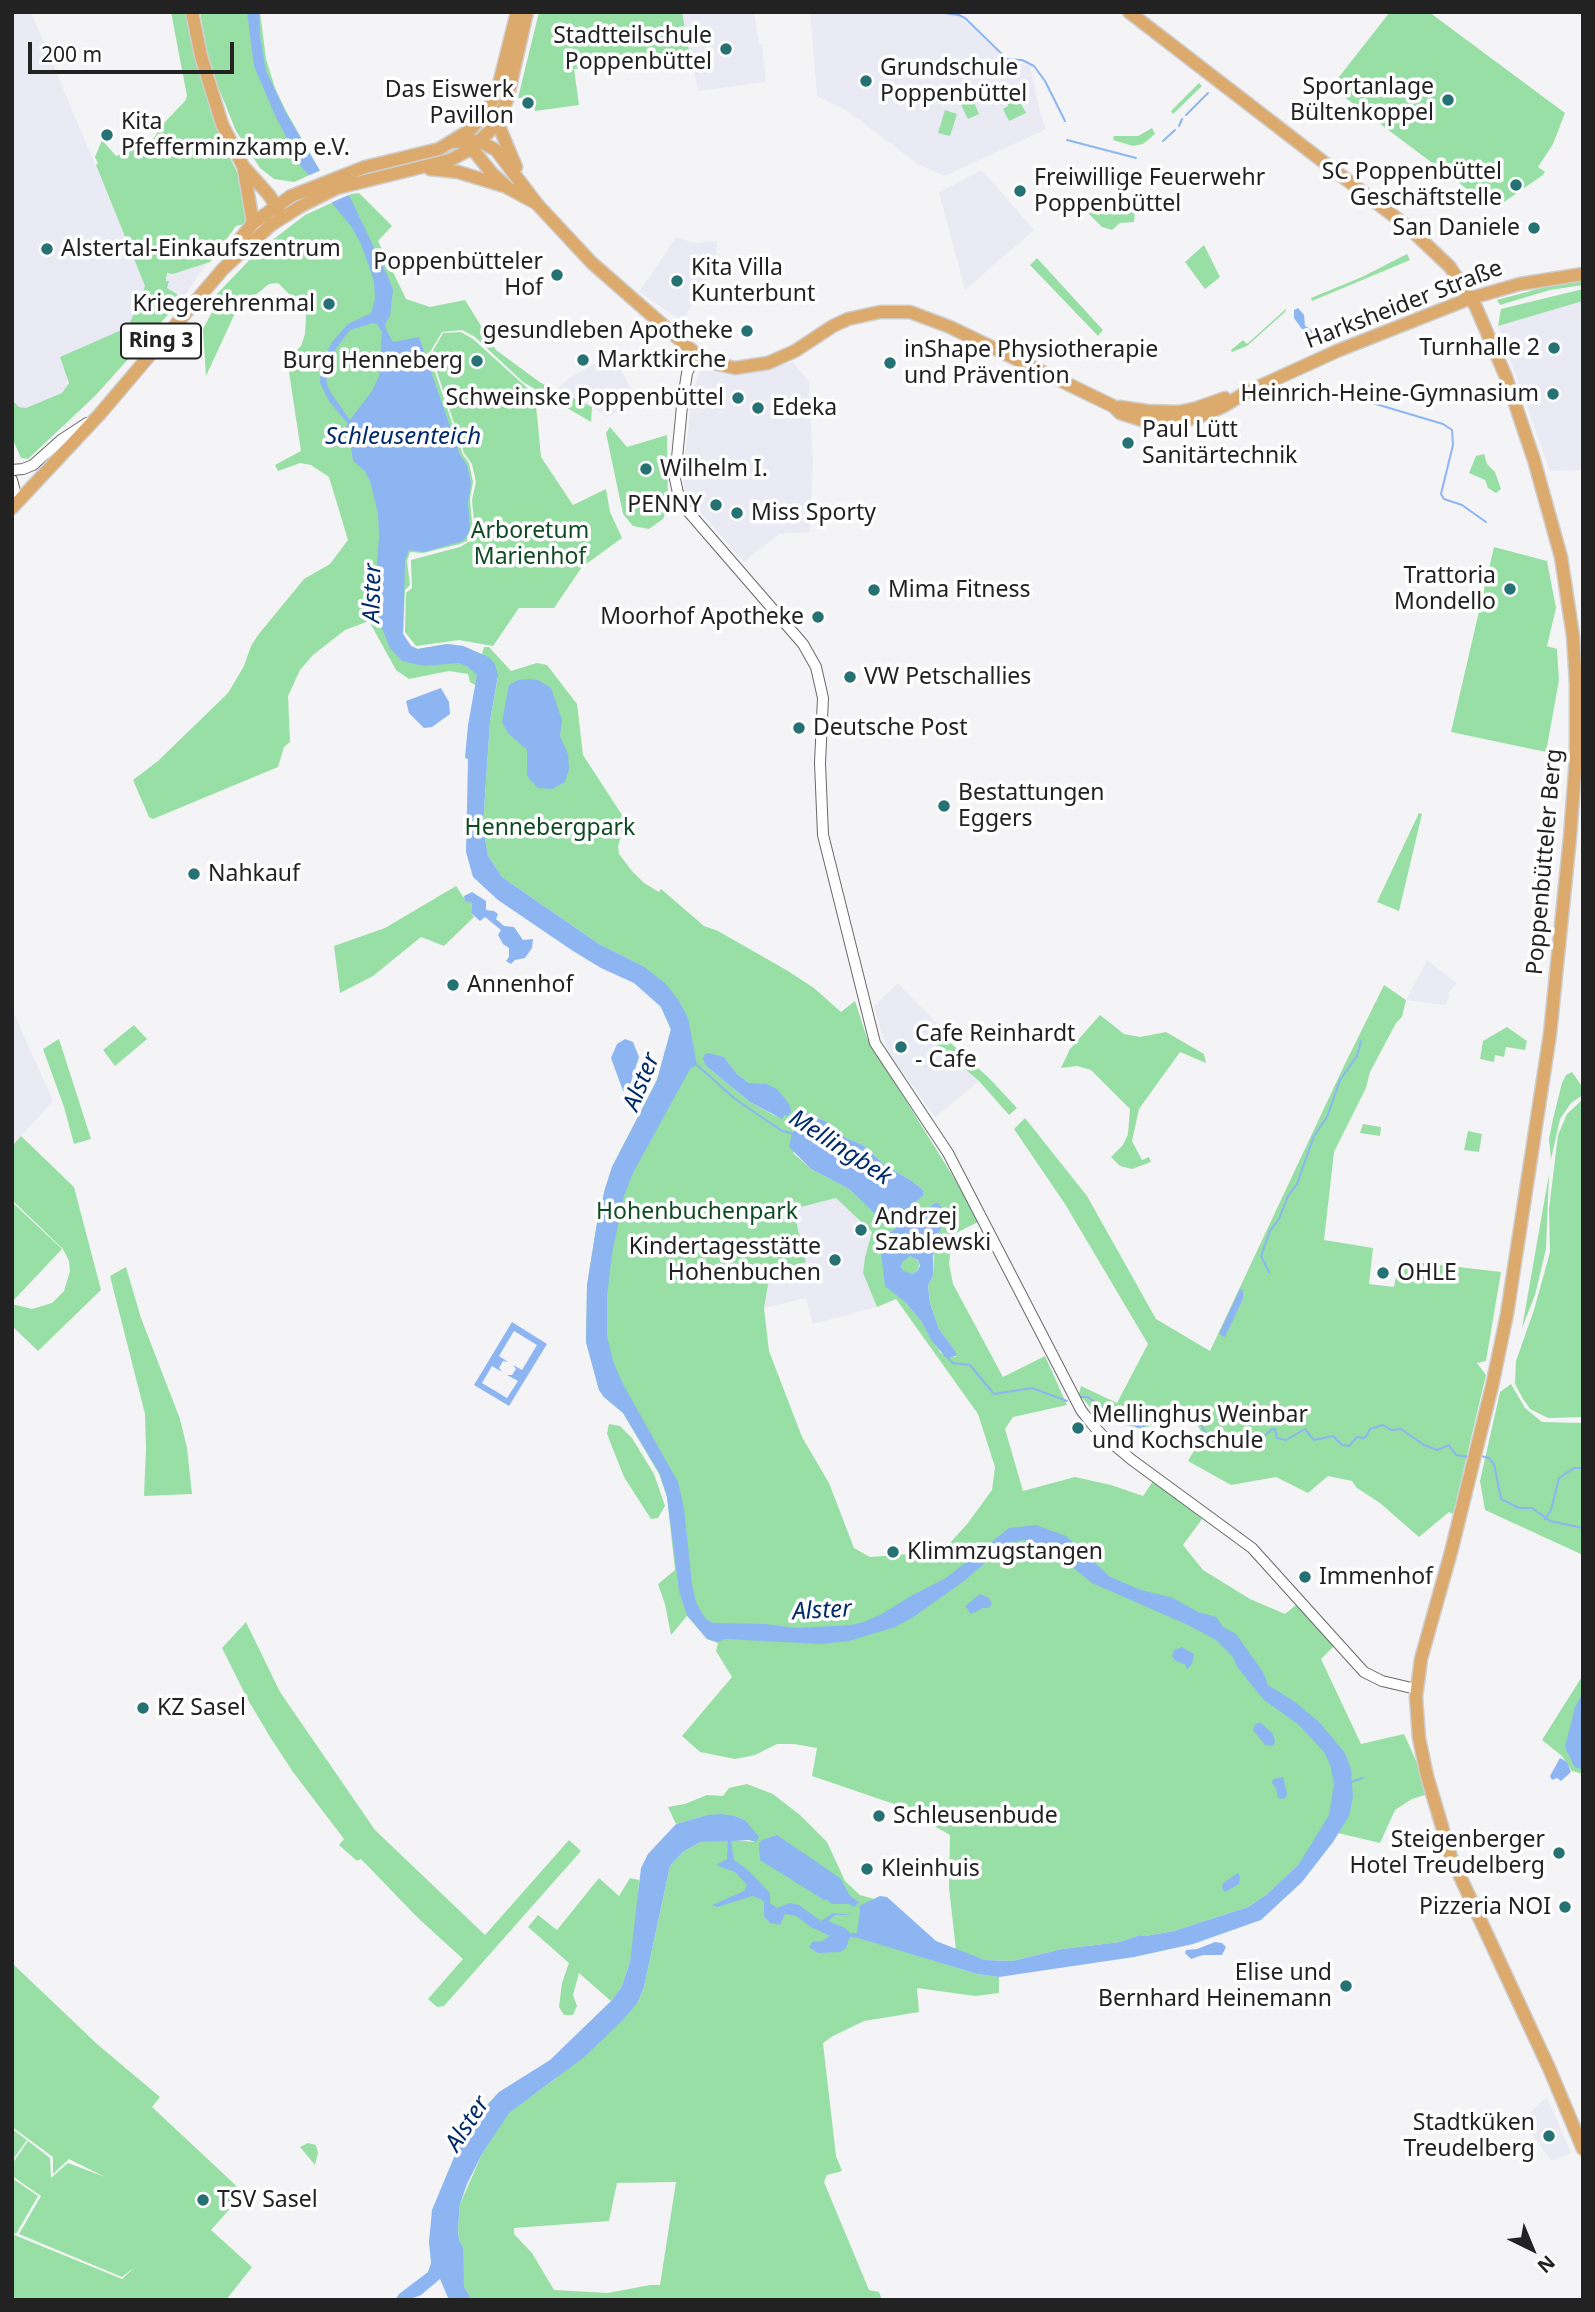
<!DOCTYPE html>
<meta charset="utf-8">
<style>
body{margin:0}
#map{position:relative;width:1595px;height:2312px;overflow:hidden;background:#f4f4f6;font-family:"Noto Sans",sans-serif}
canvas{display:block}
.frame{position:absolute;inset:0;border:14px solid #222223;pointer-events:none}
.north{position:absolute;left:1497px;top:2214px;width:70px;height:70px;-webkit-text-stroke:5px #fff;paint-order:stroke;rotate:137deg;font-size:19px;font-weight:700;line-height:28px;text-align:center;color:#222223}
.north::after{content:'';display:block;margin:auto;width:24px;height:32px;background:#222223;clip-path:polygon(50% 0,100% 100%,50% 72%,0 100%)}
.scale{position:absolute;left:28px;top:42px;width:206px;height:32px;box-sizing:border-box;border:4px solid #222223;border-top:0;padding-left:9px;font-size:21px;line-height:24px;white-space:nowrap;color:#222223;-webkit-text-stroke:5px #fff;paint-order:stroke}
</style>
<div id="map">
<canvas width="1595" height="2312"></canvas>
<div class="frame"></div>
<div class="north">N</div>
<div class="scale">200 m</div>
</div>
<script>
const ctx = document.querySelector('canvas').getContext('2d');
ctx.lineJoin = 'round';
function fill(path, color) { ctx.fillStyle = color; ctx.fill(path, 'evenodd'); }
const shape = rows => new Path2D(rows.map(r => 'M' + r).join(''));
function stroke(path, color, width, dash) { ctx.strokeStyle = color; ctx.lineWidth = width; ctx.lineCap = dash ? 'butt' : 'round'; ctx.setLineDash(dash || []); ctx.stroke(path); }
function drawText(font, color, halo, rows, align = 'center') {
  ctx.font = font + ' "Noto Sans",sans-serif'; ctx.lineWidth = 7; ctx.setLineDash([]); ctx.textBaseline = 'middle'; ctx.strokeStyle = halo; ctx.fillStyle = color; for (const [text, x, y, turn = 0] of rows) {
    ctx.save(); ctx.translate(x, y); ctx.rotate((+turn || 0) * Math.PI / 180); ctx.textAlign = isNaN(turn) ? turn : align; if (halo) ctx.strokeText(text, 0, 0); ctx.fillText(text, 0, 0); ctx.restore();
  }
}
fill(shape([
 [12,12,31,12,146,286,129,325,121,331,60,357,68,377,66,389,62,393,26,408,19,407,12,400],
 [682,12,754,12,759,44,762,44,766,82,698,91],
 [810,12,925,12,959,16,1008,61,1030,66,1041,116,1046,129,945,176,918,164,846,110,817,96],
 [982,170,1034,230,965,290,939,192],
 [676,237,694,243,717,241,715,269,682,321,639,292],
 [207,263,183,298,166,288,167,273],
 [1583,301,1583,470,1550,471,1498,326],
 [604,359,607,364,616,359,638,404,607,417,592,407,555,390,571,377],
 [793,362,809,382,813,463,810,532,779,534,744,562,685,495,683,472,693,388,701,370,748,374],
 [1427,960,1457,983,1448,993,1449,997,1445,1005,1406,1000],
 [898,983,945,1032,935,1044,979,1081,935,1117,889,1054,881,1031,874,1006],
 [12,1009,53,1101,12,1146],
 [836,1198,872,1232,865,1257,863,1273,877,1307,813,1324,806,1298,764,1308,770,1273,792,1209],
 [1547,2097,1571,2153,1552,2161,1521,2120]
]), '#eaeaf4');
fill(shape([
 [171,12,187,12,221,140,242,182,249,219,245,224,236,226,210,262,173,274,167,273,166,281,169,281,167,288,183,298,95,396,28,459,21,458,12,438,12,400,19,407,26,408,62,393,69,383,60,357,126,328,129,325,145,286,96,165,98,163,95,157,102,140,116,156,152,141,162,125,185,101,187,96],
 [200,12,260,12,266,59,275,88,286,111,320,171,294,182,274,179,260,168,236,131,219,89,209,60],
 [539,12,682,12,690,55,650,63,574,69,579,105,535,111,534,97,518,98],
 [1390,12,1429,12,1565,113,1553,144,1538,167,1545,172,1543,175,1504,202,1498,198,1491,207,1331,87],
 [1199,83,1202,86,1173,114,1171,111],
 [1014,91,1026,113,1009,121,1003,109,1008,106,1006,96],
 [973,100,979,114,968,119,961,105],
 [945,110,957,114,950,136,938,133],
 [1152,128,1155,134,1143,144,1133,146,1113,140,1114,136,1138,136],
 [359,193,392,226,378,241,406,299,430,307,465,300,496,350,541,383,592,407,591,422,523,382,475,337,462,330,442,332,429,354,463,455,469,463,473,482,470,499,473,532,469,540,460,544,423,553,410,552,407,561,410,585,405,590,403,634,411,646,418,649,447,644,463,646,482,654,484,647,489,647,511,671,537,663,547,665,577,704,583,755,626,821,618,846,619,854,632,871,644,883,659,892,661,889,704,926,718,931,788,971,814,988,841,1012,855,1001,867,1038,954,1178,978,1222,952,1235,949,1264,953,1284,1003,1377,1045,1356,1067,1405,1013,1417,1005,1429,1023,1491,1075,1477,1111,1485,1143,1496,1153,1481,1202,1519,1183,1545,1203,1570,1250,1599,1285,1614,1297,1604,1334,1646,1321,1659,1361,1744,1404,1734,1418,1765,1425,1795,1412,1799,1395,1810,1380,1843,1338,1833,1299,1864,1266,1895,1248,1907,1174,1931,1145,1936,1140,1935,1120,1942,1062,1949,1012,1961,985,1960,956,1950,949,1888,950,1835,897,1805,812,1776,817,1748,794,1744,777,1744,755,1755,735,1759,700,1752,682,1736,732,1677,716,1651,718,1643,707,1639,687,1616,671,1635,665,1604,658,1584,675,1570,667,1497,659,1474,623,1413,604,1397,599,1390,586,1342,587,1285,597,1223,605,1189,612,1167,657,1080,671,1030,643,966,599,944,502,877,488,856,483,826,490,721,498,677,475,685,470,682,468,674,449,671,409,679,396,670,369,621,345,630,313,655,300,670,288,696,290,742,284,747,278,767,153,819,149,817,133,780,158,761,228,693,244,666,251,646,258,635,304,579,330,564,348,540,329,477,311,465,300,463,278,471,275,465,301,451,287,359,301,346,305,334,306,316,303,308,278,283,269,284,236,311,206,376,203,329,218,301,214,297,257,252,305,215,351,194],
 [724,1057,737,1074,749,1083,777,1117,750,1102,706,1066],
 [816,1116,846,1138,863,1145,886,1166,912,1181,923,1190,923,1196,909,1206,908,1212,886,1221,870,1209,849,1189,811,1169,793,1153],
 [836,1198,872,1232,865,1257,863,1273,877,1307,896,1299,978,1414,995,1467,992,1490,968,1523,950,1543,922,1553,870,1557,854,1548,829,1483,802,1437,769,1351,764,1308,770,1273,806,1262,793,1209],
 [937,1202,933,1276,928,1285,930,1303,939,1329,956,1352,956,1357,946,1357,940,1352,921,1321,905,1302,884,1236],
 [1102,205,1135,212,1134,222,1120,223,1112,230,1102,227,1089,214,1095,207],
 [1204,245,1220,277,1205,289,1185,262],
 [1407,254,1410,260,1312,301,1311,298,1362,277],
 [1037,258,1103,330,1098,336,1030,265],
 [1583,280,1583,285,1550,290,1500,305,1497,300,1556,284],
 [1583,289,1583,301,1498,326,1501,309],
 [1287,308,1285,312,1247,346,1232,352,1231,350,1243,340,1247,344],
 [461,332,473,339,535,395,541,457,573,505,606,489,610,512,622,538,582,567,554,608,519,608,493,646,459,640,416,646,405,632,406,593,412,588,411,560,460,547,470,541,475,533,472,500,476,482,472,464,464,453,431,354,443,333],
 [610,427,627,447,667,435,668,507,663,519,649,529,633,526,623,514,606,433],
 [1484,454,1487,464,1495,472,1501,489,1496,493,1488,488,1485,480,1469,473,1476,456],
 [1494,547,1547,561,1556,608,1547,646,1557,649,1559,680,1546,752,1451,732],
 [1419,813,1422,814,1399,911,1377,902],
 [456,886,466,901,472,903,471,913,474,917,444,946,421,937,373,976,340,993,334,946,385,928],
 [1384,985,1406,1000,1402,1017,1396,1023,1370,1072,1366,1088,1334,1152,1324,1240,1373,1248,1369,1284,1394,1287,1399,1260,1501,1272,1486,1361,1477,1363,1486,1375,1453,1514,1449,1512,1419,1537,1380,1503,1357,1488,1352,1481,1328,1476,1308,1493,1276,1477,1231,1485,1188,1461,1203,1435,1198,1426,1189,1418,1181,1421,1164,1420,1142,1429,1128,1426,1112,1419,1106,1426,1079,1394,1081,1386,1117,1403,1148,1344,1065,1204,1014,1129,1025,1118,1087,1196,1156,1319,1210,1351,1342,1070],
 [1100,1015,1124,1034,1140,1037,1166,1032,1204,1054,1206,1063,1180,1052,1139,1109,1132,1141,1142,1160,1149,1157,1151,1162,1132,1169,1120,1166,1111,1157,1123,1145,1128,1134,1130,1109,1091,1070,1077,1066,1061,1068,1070,1049],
 [134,1025,147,1039,115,1066,103,1050],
 [1507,1027,1527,1041,1525,1050,1506,1047,1504,1057,1495,1055,1494,1062,1480,1059,1483,1041],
 [942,1035,990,1079,1017,1108,1009,1115,979,1081,935,1043],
 [59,1039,91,1139,74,1144,64,1107,43,1049],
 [1572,1072,1583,1088,1583,1095,1571,1103,1560,1119,1551,1159,1549,1139,1553,1119,1562,1083,1566,1075],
 [1583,1099,1583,1417,1548,1418,1530,1409,1523,1399,1515,1384,1516,1361,1534,1310,1550,1252,1549,1209,1558,1135,1567,1114],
 [1363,1124,1381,1127,1380,1136,1360,1133],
 [1468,1131,1482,1134,1479,1152,1464,1150],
 [21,1136,74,1187,101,1290,38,1351,12,1326,12,1304,32,1309,52,1303,64,1291,70,1271,69,1261,63,1249,12,1200,12,1146],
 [1549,1174,1546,1249,1535,1295,1522,1328],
 [12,1202,62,1249,12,1302],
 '901 1265a9 9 0 1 1 18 0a9 9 0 1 1-18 0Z',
 [126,1267,141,1318,180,1419,187,1448,192,1494,144,1496,146,1448,145,1414,110,1276],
 [1511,1384,1525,1408,1542,1422,1583,1423,1583,1555,1485,1510,1480,1481,1500,1392],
 [609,1424,620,1426,632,1438,654,1474,665,1506,658,1518,651,1519,624,1477,607,1434],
 [246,1622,280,1692,375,1830,485,1935,569,1840,581,1851,444,2006,437,2007,428,1999,463,1959,418,1918,361,1859,357,1861,339,1845,344,1839,293,1772,270,1737,247,1698,222,1648],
 [1583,1675,1583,1774,1572,1771,1562,1756,1542,1740],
 [747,1784,773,1794,800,1815,827,1842,845,1881,860,1895,874,1899,864,1905,896,1949,977,1974,999,1977,999,1993,975,1996,917,1988,919,2012,864,2021,833,2036,823,2043,836,2156,842,2171,827,2175,824,2182,869,2290,879,2292,882,2300,472,2300,464,2287,458,2228,460,2204,482,2154,508,2113,555,2079,638,2002,644,1987,670,1866,684,1851,701,1842,724,1839,755,1842,745,1820,735,1816,707,1815,676,1824,668,1807,685,1804,707,1795,723,1796,729,1788],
 [676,2182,660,2285,650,2285,608,2293,554,2290,532,2253,514,2234,514,2228,609,2221,617,2183],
 [599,1878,619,1896,630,1878,639,1880,638,1909,630,1962,621,1988,611,2001,579,1973,573,1995,577,2006,573,2015,564,2015,559,2007,562,1983,569,1963,528,1927,538,1915,557,1930],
 [12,1963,97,2044,160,2097,152,2107,244,2193,211,2230,252,2267,226,2300,12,2300,12,2234,122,2279,135,2267,122,2277,19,2234,41,2196,12,2176,12,2164,28,2141,50,2158,51,2178,68,2163,105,2177,69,2159,53,2174,53,2157,12,2127],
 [12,2129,27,2140,12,2161],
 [308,2143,316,2145,318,2153,315,2165,300,2147],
 [12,2178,38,2196,16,2234,12,2232]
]), '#98dfa5');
fill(shape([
 [247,12,259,12,260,36,266,71,285,111,320,171,350,197,389,279,393,290,390,316,385,324,387,331,393,342,419,337,460,455,467,465,471,483,468,503,470,531,463,541,424,552,409,550,405,560,403,634,411,646,417,649,447,644,463,646,490,658,495,664,498,676,490,721,483,826,488,856,502,877,599,944,643,966,666,984,679,1001,688,1018,697,1065,690,1069,673,1100,633,1173,624,1196,612,1254,607,1296,607,1337,614,1364,624,1386,678,1482,684,1508,692,1584,696,1602,702,1613,706,1619,713,1623,765,1624,797,1628,851,1625,864,1622,880,1615,911,1596,946,1578,1009,1528,1036,1525,1066,1536,1110,1577,1141,1590,1173,1598,1198,1612,1216,1617,1223,1627,1236,1634,1263,1672,1268,1685,1295,1702,1319,1722,1345,1753,1351,1769,1353,1797,1349,1816,1333,1842,1302,1882,1261,1920,1193,1944,1134,1957,999,1977,977,1974,858,1938,850,1937,846,1948,840,1952,818,1953,809,1947,812,1942,822,1941,830,1936,811,1927,796,1916,785,1914,780,1925,770,1923,764,1916,764,1901,753,1896,717,1907,712,1905,744,1891,747,1885,735,1872,716,1865,727,1859,728,1841,701,1842,684,1851,670,1866,644,1987,638,2002,622,2021,583,2058,509,2113,482,2154,467,2184,460,2204,458,2228,459,2240,463,2248,464,2287,472,2300,449,2300,440,2279,421,2295,408,2300,395,2300,399,2294,428,2272,431,2263,429,2242,432,2210,462,2138,474,2119,499,2092,550,2060,611,2001,621,1988,630,1962,641,1868,648,1854,676,1824,707,1815,721,1814,735,1816,745,1820,759,1837,756,1842,749,1840,731,1841,734,1860,748,1870,770,1893,770,1903,777,1908,790,1903,799,1905,821,1921,833,1913,853,1915,835,1915,828,1921,845,1928,850,1933,857,1933,860,1911,859,1906,880,1896,887,1897,936,1941,985,1960,1012,1961,1062,1949,1120,1942,1140,1935,1145,1936,1174,1931,1248,1907,1266,1895,1299,1864,1329,1815,1334,1784,1330,1764,1324,1752,1299,1725,1264,1700,1238,1668,1232,1656,1216,1640,1188,1625,1092,1583,1050,1549,1034,1542,1023,1540,1012,1543,1000,1550,964,1581,912,1618,895,1627,849,1641,821,1644,725,1639,718,1642,707,1639,687,1615,679,1591,667,1497,660,1474,623,1413,604,1397,599,1390,586,1342,587,1285,597,1223,605,1189,612,1167,657,1080,671,1029,661,1007,634,983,601,968,573,951,498,900,473,877,466,852,468,759,465,758,468,725,477,675,468,667,459,663,424,666,402,661,390,648,381,626,377,599,371,600,370,595,375,591,379,537,378,513,370,481,365,471,353,461,349,433,345,429,348,424,329,401,320,383,321,364,332,342,348,324,371,313,375,299,374,281,361,244,351,226,301,166,274,113,254,66],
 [373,323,377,324,382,332,379,376,372,391,350,420,331,393,327,384,326,372,335,350,350,330],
 [1298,308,1304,315,1305,326,1314,331,1315,340,1312,343,1294,318,1294,310],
 [529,679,538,680,551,688,562,720,560,736,568,754,569,769,565,782,552,789,538,788,530,780,527,775,527,750,508,733,502,722,509,685,518,680],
 [441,688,449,702,450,714,432,727,424,728,409,713,406,701],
 [472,892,486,901,486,910,494,911,498,914,496,919,504,926,514,927,523,940,533,939,532,948,525,958,515,960,511,964,506,961,509,957,509,948,503,944,498,935,501,930,485,917,480,921,471,913,472,903,465,901,464,896],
 [625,1039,633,1042,639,1057,628,1091,623,1091,611,1058,617,1044],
 [708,1053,724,1057,737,1074,749,1083,766,1084,777,1089,790,1105,791,1112,788,1116,785,1115,782,1119,750,1102,706,1066,703,1059,704,1055],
 [806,1113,827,1122,846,1138,863,1145,886,1166,912,1181,923,1190,923,1196,910,1206,908,1212,889,1221,874,1213,849,1189,811,1169,789,1147,792,1134],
 [937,1202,941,1207,941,1226,933,1256,933,1276,928,1285,930,1303,939,1329,956,1352,956,1356,946,1358,932,1341,921,1321,905,1302,885,1286,881,1253,884,1236],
 [910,1256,918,1260,920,1266,917,1271,912,1274,904,1271,901,1267,902,1262],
 [1240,1289,1243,1290,1243,1299,1225,1337,1219,1334],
 [512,1322,547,1344,509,1406,474,1385],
 [514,1331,537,1345,522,1370,513,1365,516,1369,512,1375,507,1375,518,1381,507,1398,482,1383,492,1366,502,1372,499,1368,503,1361,508,1362,499,1356],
 [980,1594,989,1598,992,1604,989,1608,983,1608,971,1614,965,1606],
 [1182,1647,1194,1654,1192,1664,1187,1669,1185,1664,1176,1661,1172,1656,1174,1650],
 [1583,1692,1583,1769,1576,1768,1573,1764,1565,1747,1575,1707],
 [1260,1722,1273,1734,1275,1741,1273,1746,1265,1745,1253,1730,1255,1725],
 [1560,1758,1567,1762,1571,1772,1561,1781,1557,1778,1552,1780,1550,1776],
 [1283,1777,1287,1793,1286,1797,1282,1799,1278,1798,1276,1788,1272,1783,1273,1779],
 [777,1835,840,1878,850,1896,859,1902,855,1907,849,1904,832,1904,826,1899,824,1900,760,1860,759,1844,762,1840],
 [1238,1873,1240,1876,1239,1884,1225,1892,1222,1888,1223,1883],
 [1215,1942,1222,1943,1226,1947,1222,1955,1203,1955,1191,1959,1185,1953,1186,1950,1197,1949]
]), '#8db5f1');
fill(shape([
 [324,169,344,187,351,194,328,204,305,177]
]), '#f4f4f6');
stroke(shape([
 [937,12,959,15,965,18,1007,59,1022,60,1034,66,1045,81,1065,121],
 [1186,115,1208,93],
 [1179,126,1182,119],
 [1067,140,1136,158],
 [1163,141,1175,130],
 [1353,382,1357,390],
 [1359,399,1443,424,1452,430,1453,445,1441,494,1444,499,1462,505,1486,522],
 [697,1065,735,1099,782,1131,794,1134],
 [1269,1272,1261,1256,1270,1231,1279,1219,1288,1196,1297,1184,1314,1136,1327,1117,1340,1080,1357,1056,1361,1041],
 [945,1355,953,1363,970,1365,994,1394,1032,1388,1067,1401],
 [1080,1397,1088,1397,1125,1424,1141,1427,1161,1418,1178,1420,1189,1415,1202,1426,1209,1440,1220,1438,1241,1442,1248,1446,1256,1444,1272,1429,1275,1429,1277,1438,1286,1440,1305,1429,1314,1440,1333,1436,1342,1445,1349,1446,1357,1437,1364,1438,1367,1435,1370,1429,1383,1425,1391,1430,1401,1429,1424,1445,1437,1450,1449,1445,1456,1455,1468,1457],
 [1481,1456,1489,1458,1494,1464,1501,1499,1519,1508,1532,1508,1550,1521,1583,1528],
 [1545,1519,1551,1510,1559,1478,1574,1468,1583,1468],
 [1350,1782,1363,1778]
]), '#8db5f1', 2);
const minor = shape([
 [696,354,687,373,682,406,675,479,678,493,686,509,803,644,816,667,823,698,820,763,823,835,875,1043,948,1153,1081,1410,1091,1423,1102,1435,1132,1460,1252,1548,1364,1672,1382,1681,1416,1689],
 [12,470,23,469,33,465,61,440,87,423],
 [12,480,15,492,12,504]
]);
const major = shape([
 [192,12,201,56,222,124,243,166,269,195,279,211],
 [1129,12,1408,227,1450,267,1476,307,1506,377,1534,460,1561,557,1573,636,1576,683,1576,758,1570,837,1550,1034,1507,1314,1492,1386,1451,1552,1421,1659,1416,1697,1419,1738,1427,1776,1451,1857,1549,2068,1583,2149],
 [498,120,501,131,516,167],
 [473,141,474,151,491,172,508,188,534,202],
 [452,142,479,141,496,150,537,204,592,263,696,354,717,364,735,368,768,363,795,351,833,326,848,319,880,312,910,312,950,327,1113,406,1120,413,1151,423,1175,423,1201,416,1224,406,1245,393,1337,351,1471,298,1520,284,1583,274],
 [430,169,458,172,504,186],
 [244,170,253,223],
 [229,258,236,244,253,223,291,196,365,167,439,149,470,130,487,111,497,92,517,12],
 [1120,407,1147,411,1178,412,1197,408,1225,398],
 [12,508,99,415,223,269,271,225,301,206,337,188,450,160,467,151,489,132,498,120,507,100,527,12]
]);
stroke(minor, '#69696a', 12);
stroke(major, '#cececf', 15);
stroke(minor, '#fff', 10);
stroke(major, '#ddaa6d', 12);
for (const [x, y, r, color] of [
 [726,49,7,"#267174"],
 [866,81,7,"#267174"],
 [1448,100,7,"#267174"],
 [528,103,7,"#267174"],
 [107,135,7,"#267174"],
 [1516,185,7,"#267174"],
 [1020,191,7,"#267174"],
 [1534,228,7,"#267174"],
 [47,249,7,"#267174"],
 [557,275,7,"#267174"],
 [677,281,7,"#267174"],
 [329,304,7,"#267174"],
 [747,331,7,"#267174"],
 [1554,348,7,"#267174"],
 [583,360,7,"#267174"],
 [477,361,7,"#267174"],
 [890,363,7,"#267174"],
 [1553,394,7,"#267174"],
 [738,398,7,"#267174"],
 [758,408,7,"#267174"],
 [1128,443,7,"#267174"],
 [646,469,7,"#267174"],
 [716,505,7,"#267174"],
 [737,513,7,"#267174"],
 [1510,589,7,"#267174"],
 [874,590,7,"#267174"],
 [818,617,7,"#267174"],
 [850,677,7,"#267174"],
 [799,728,7,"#267174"],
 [944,806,7,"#267174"],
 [194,874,7,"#267174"],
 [453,985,7,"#267174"],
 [901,1047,7,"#267174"],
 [861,1230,7,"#267174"],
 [835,1260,7,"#267174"],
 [1383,1273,7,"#267174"],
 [1078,1428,7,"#267174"],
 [893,1552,7,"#267174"],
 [1305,1577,7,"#267174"],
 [143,1708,7,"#267174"],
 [879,1816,7,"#267174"],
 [1559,1853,7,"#267174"],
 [867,1869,7,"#267174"],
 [1565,1907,7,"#267174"],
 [1346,1986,7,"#267174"],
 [1549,2136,7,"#267174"],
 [203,2200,7,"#267174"]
]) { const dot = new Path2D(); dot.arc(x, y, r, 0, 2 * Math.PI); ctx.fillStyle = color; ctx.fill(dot); stroke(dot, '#fff', 2.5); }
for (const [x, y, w] of [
 [161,341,80]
]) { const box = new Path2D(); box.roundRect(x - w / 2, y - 17.5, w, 35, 5); ctx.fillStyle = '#fff'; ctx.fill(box); stroke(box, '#222223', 2); }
drawText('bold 21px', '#222223', null, [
 ["Ring 3",161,341]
]);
drawText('23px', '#222223', '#fff', [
 ["Stadtteilschule",712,36,"right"],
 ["Poppenbüttel",712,62,"right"],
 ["Grundschule",880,68],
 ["Poppenbüttel",880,94],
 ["Sportanlage",1434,87,"right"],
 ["Bültenkoppel",1434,113,"right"],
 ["Das Eiswerk",514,90,"right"],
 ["Pavillon",514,116,"right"],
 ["Kita",121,122],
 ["Pfefferminzkamp e.V.",121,148],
 ["SC Poppenbüttel",1502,172,"right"],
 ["Geschäftstelle",1502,198,"right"],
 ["Freiwillige Feuerwehr",1034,178],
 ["Poppenbüttel",1034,204],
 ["San Daniele",1520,228,"right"],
 ["Alstertal-Einkaufszentrum",61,249],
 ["Poppenbütteler",543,262,"right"],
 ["Hof",543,288,"right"],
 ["Kita Villa",691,268],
 ["Kunterbunt",691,294],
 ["Kriegerehrenmal",315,304,"right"],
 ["gesundleben Apotheke",733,331,"right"],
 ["Turnhalle 2",1540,348,"right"],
 ["inShape Physiotherapie",904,350],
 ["und Prävention",904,376],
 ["Marktkirche",597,360],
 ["Burg Henneberg",463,361,"right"],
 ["Heinrich-Heine-Gymnasium",1539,394,"right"],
 ["Schweinske Poppenbüttel",724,398,"right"],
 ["Edeka",772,408],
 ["Paul Lütt",1142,430],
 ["Sanitärtechnik",1142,456],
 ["Wilhelm I.",660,469],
 ["PENNY",702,505,"right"],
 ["Miss Sporty",751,513],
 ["Trattoria",1496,576,"right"],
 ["Mondello",1496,602,"right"],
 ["Mima Fitness",888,590],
 ["Moorhof Apotheke",804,617,"right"],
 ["VW Petschallies",864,677],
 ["Deutsche Post",813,728],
 ["Bestattungen",958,793],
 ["Eggers",958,819],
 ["Nahkauf",208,874],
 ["Annenhof",467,985],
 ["Cafe Reinhardt",915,1034],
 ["- Cafe",915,1060],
 ["Andrzej",875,1217],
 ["Szablewski",875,1243],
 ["Kindertagesstätte",821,1247,"right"],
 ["Hohenbuchen",821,1273,"right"],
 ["OHLE",1397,1273],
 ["Mellinghus Weinbar",1092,1415],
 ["und Kochschule",1092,1441],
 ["Klimmzugstangen",907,1552],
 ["Immenhof",1319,1577],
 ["KZ Sasel",157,1708],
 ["Schleusenbude",893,1816],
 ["Steigenberger",1545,1840,"right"],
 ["Hotel Treudelberg",1545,1866,"right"],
 ["Kleinhuis",881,1869],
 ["Pizzeria NOI",1551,1907,"right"],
 ["Elise und",1332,1973,"right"],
 ["Bernhard Heinemann",1332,1999,"right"],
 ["Stadtküken",1535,2123,"right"],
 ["Treudelberg",1535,2149,"right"],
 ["TSV Sasel",217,2200]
], 'left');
drawText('23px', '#222223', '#fff', [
 ["Harksheider Straße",1404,305,-21],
 ["Poppenbütteler Berg",1545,862,-85]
]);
drawText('23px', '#0f4b22', '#fff', [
 ["Arboretum",530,531],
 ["Marienhof",530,557],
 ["Hennebergpark",550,828],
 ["Hohenbuchenpark",697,1212]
]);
drawText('italic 24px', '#002a6a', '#fff', [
 ["Schleusenteich",403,437],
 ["Alster",373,593,-89],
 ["Alster",642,1082,-68],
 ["Mellingbek",840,1148,33],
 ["Alster",822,1611,-3],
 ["Alster",468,2124,-57]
]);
</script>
